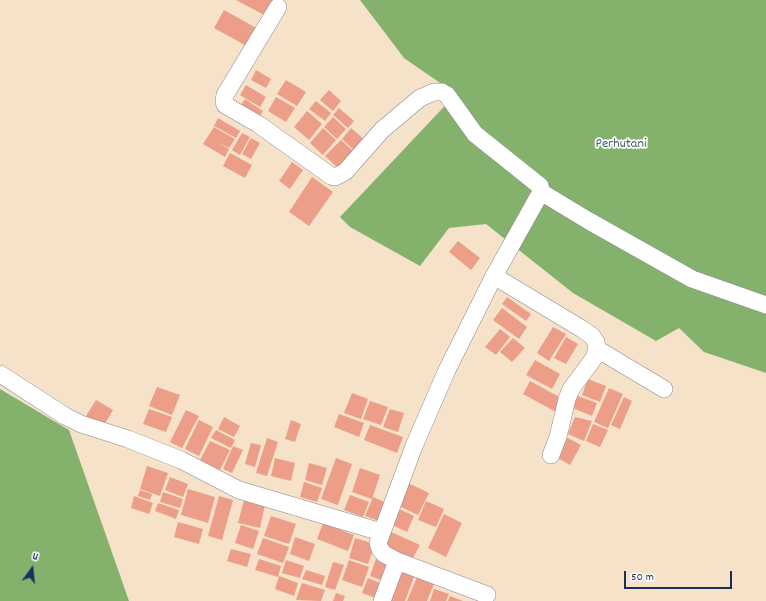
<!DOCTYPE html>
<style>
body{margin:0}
#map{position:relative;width:766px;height:601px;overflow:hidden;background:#f6e2c9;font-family:Dekko,sans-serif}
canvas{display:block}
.north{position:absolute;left:12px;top:549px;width:40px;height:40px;-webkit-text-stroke:3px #fff;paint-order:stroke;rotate:15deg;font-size:11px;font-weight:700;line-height:16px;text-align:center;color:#1b2f5e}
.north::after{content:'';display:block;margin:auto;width:14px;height:18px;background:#1b2f5e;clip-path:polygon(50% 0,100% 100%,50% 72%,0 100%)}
.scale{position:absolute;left:624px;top:571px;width:108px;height:18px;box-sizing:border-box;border:2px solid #1b2f5e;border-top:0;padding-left:5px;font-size:12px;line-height:14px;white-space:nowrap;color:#1b2f5e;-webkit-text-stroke:3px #fff;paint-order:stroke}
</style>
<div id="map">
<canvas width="766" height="601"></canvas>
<div class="north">U</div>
<div class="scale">50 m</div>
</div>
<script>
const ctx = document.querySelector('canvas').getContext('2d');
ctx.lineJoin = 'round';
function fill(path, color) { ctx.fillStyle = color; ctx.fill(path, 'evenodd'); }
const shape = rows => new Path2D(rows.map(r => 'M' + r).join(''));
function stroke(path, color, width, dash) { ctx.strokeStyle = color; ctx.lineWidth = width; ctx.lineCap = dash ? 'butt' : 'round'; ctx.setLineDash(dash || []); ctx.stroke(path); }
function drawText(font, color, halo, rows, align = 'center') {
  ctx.font = font + ' Dekko,sans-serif'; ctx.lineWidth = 3.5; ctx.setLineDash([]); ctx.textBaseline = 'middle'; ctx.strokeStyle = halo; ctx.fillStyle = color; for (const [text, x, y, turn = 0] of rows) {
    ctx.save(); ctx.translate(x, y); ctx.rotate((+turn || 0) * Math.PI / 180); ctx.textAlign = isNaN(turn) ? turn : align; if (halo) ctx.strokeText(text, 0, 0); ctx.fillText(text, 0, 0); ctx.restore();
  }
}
fill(shape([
 [360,0,766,0,766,373,704,352,679,328,656,341,573,293,486,224,449,228,420,266,350,227,340,217,456,94,404,58],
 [0,389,69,430,129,601,0,601]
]), '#84b26c');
fill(shape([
 [236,0,274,0,266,16],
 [224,10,262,31,252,49,214,28],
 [256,70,271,79,266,88,251,80],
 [286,80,306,92,297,106,277,94],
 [246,85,266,97,260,107,240,95],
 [329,90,341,101,333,111,320,100],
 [276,97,295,108,286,122,268,111],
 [245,99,263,111,257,120,239,108],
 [316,101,331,113,325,121,309,109],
 [339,108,354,121,348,128,333,115],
 [307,111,322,124,309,140,294,127],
 [333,117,346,129,337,139,324,127],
 [218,118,240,131,236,138,214,126],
 [214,127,235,139,229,148,217,142,229,149,225,157,203,144],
 [323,128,336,140,323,155,310,143],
 [351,128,366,141,356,152,342,139],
 [242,133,250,137,240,155,232,150],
 [251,138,260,143,251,159,242,154],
 [341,140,354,152,339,169,325,156],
 [230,153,252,165,245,178,223,166],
 [292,162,303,170,290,189,279,181],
 [312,177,333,192,309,226,289,212],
 [458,241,480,258,471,270,449,252],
 [507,297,531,314,526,321,502,304],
 [502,308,527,327,519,339,493,320],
 [553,327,566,334,549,361,537,353],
 [500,329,510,337,496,355,485,347],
 [566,337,578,344,566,364,554,358],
 [513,338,525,348,512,362,500,352],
 [535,360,560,374,552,389,526,375],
 [588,379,606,386,600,402,582,395],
 [530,381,563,399,556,412,523,394],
 [157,387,180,395,172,415,149,406],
 [609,388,623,394,608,428,594,422],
 [352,393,368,399,361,419,344,413],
 [575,395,597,403,592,416,570,407],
 [624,397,632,401,620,429,611,425],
 [96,400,113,410,103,427,86,416],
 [370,401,388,407,381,425,363,419],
 [149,409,172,417,166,432,143,424],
 [390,409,404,413,398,432,383,427],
 [186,410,199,416,182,448,170,442],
 [339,414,364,423,359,437,334,427],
 [224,417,240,426,234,437,218,429],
 [575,417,592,421,584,441,568,434],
 [199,420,213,427,199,456,185,449],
 [291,420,301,424,295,442,285,439],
 [593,424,608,430,600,447,586,441],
 [370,425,403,437,397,453,364,440],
 [216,430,235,440,231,448,211,438],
 [566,437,581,445,570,465,554,456],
 [267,438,278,442,267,476,256,473],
 [210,441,230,450,220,470,200,460],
 [251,443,261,445,255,467,245,464],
 [233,446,243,450,232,473,223,469],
 [275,458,295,463,291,481,271,476],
 [336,458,352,464,338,505,321,499],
 [309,463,327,468,322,485,305,480],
 [147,466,168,473,160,496,140,489],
 [360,468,380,475,372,499,352,492],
 [170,477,188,484,183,497,165,490],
 [304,482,322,488,317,502,300,497],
 [406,482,429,493,418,515,395,504],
 [188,489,215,497,208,523,181,515],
 [140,490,152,494,150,500,138,496],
 [163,492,183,499,180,508,160,502],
 [350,495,369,502,363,517,344,510],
 [134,496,153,503,149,514,131,508],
 [219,496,233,500,222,540,208,536],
 [373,497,387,503,379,521,365,516],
 [244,500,265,505,260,528,238,523],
 [426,501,444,509,436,527,418,520],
 [158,503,179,510,176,519,155,511],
 [395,507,414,516,407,532,388,523],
 [444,514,462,523,446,557,428,548],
 [271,516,296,524,289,544,264,536],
 [178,522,203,529,199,544,174,537],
 [323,523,354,535,348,551,317,539],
 [241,525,259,531,253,549,235,543],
 [389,531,420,545,412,560,382,546],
 [295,537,315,544,309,561,290,554],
 [263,538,289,547,283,563,257,554],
 [355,538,375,544,368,564,349,558],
 [231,549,251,554,247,567,227,561],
 [259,559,281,566,278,577,255,570],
 [376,559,393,566,387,582,370,576],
 [286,560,304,566,300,578,282,573],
 [349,560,369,567,362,587,342,580],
 [333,562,344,565,335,590,325,587],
 [397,567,415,574,405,601,384,601],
 [306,570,325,576,322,585,302,579],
 [279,576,298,583,294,596,275,589],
 [417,577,434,584,427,601,407,601],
 [368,578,387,586,381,600,362,593],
 [302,583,325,590,321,601,296,600],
 [434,589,449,594,446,601,430,601],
 [336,593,345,596,343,601,333,601],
 [450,596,463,601,448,601]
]), '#ec9e89');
const street = shape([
 [278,7,225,95,224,101,225,105,258,124,331,176,335,177,345,172,382,130,420,98,434,92,442,92,447,95,475,134,540,186,541,192,494,276,447,370,414,446,378,543,380,549,384,554,397,561,487,595],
 [541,192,589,221,692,279,766,305],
 [494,276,582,329,592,336,596,342,597,349,594,358,571,389,567,399,558,437,551,455],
 [597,349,664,389],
 [0,374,65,416,81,424,128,439,181,460,239,490,381,532],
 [382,601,397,561]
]);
stroke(street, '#888894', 18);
stroke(street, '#fff', 17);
drawText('14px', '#455f67', '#fff', [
 ["Perhutani",621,145]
]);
</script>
